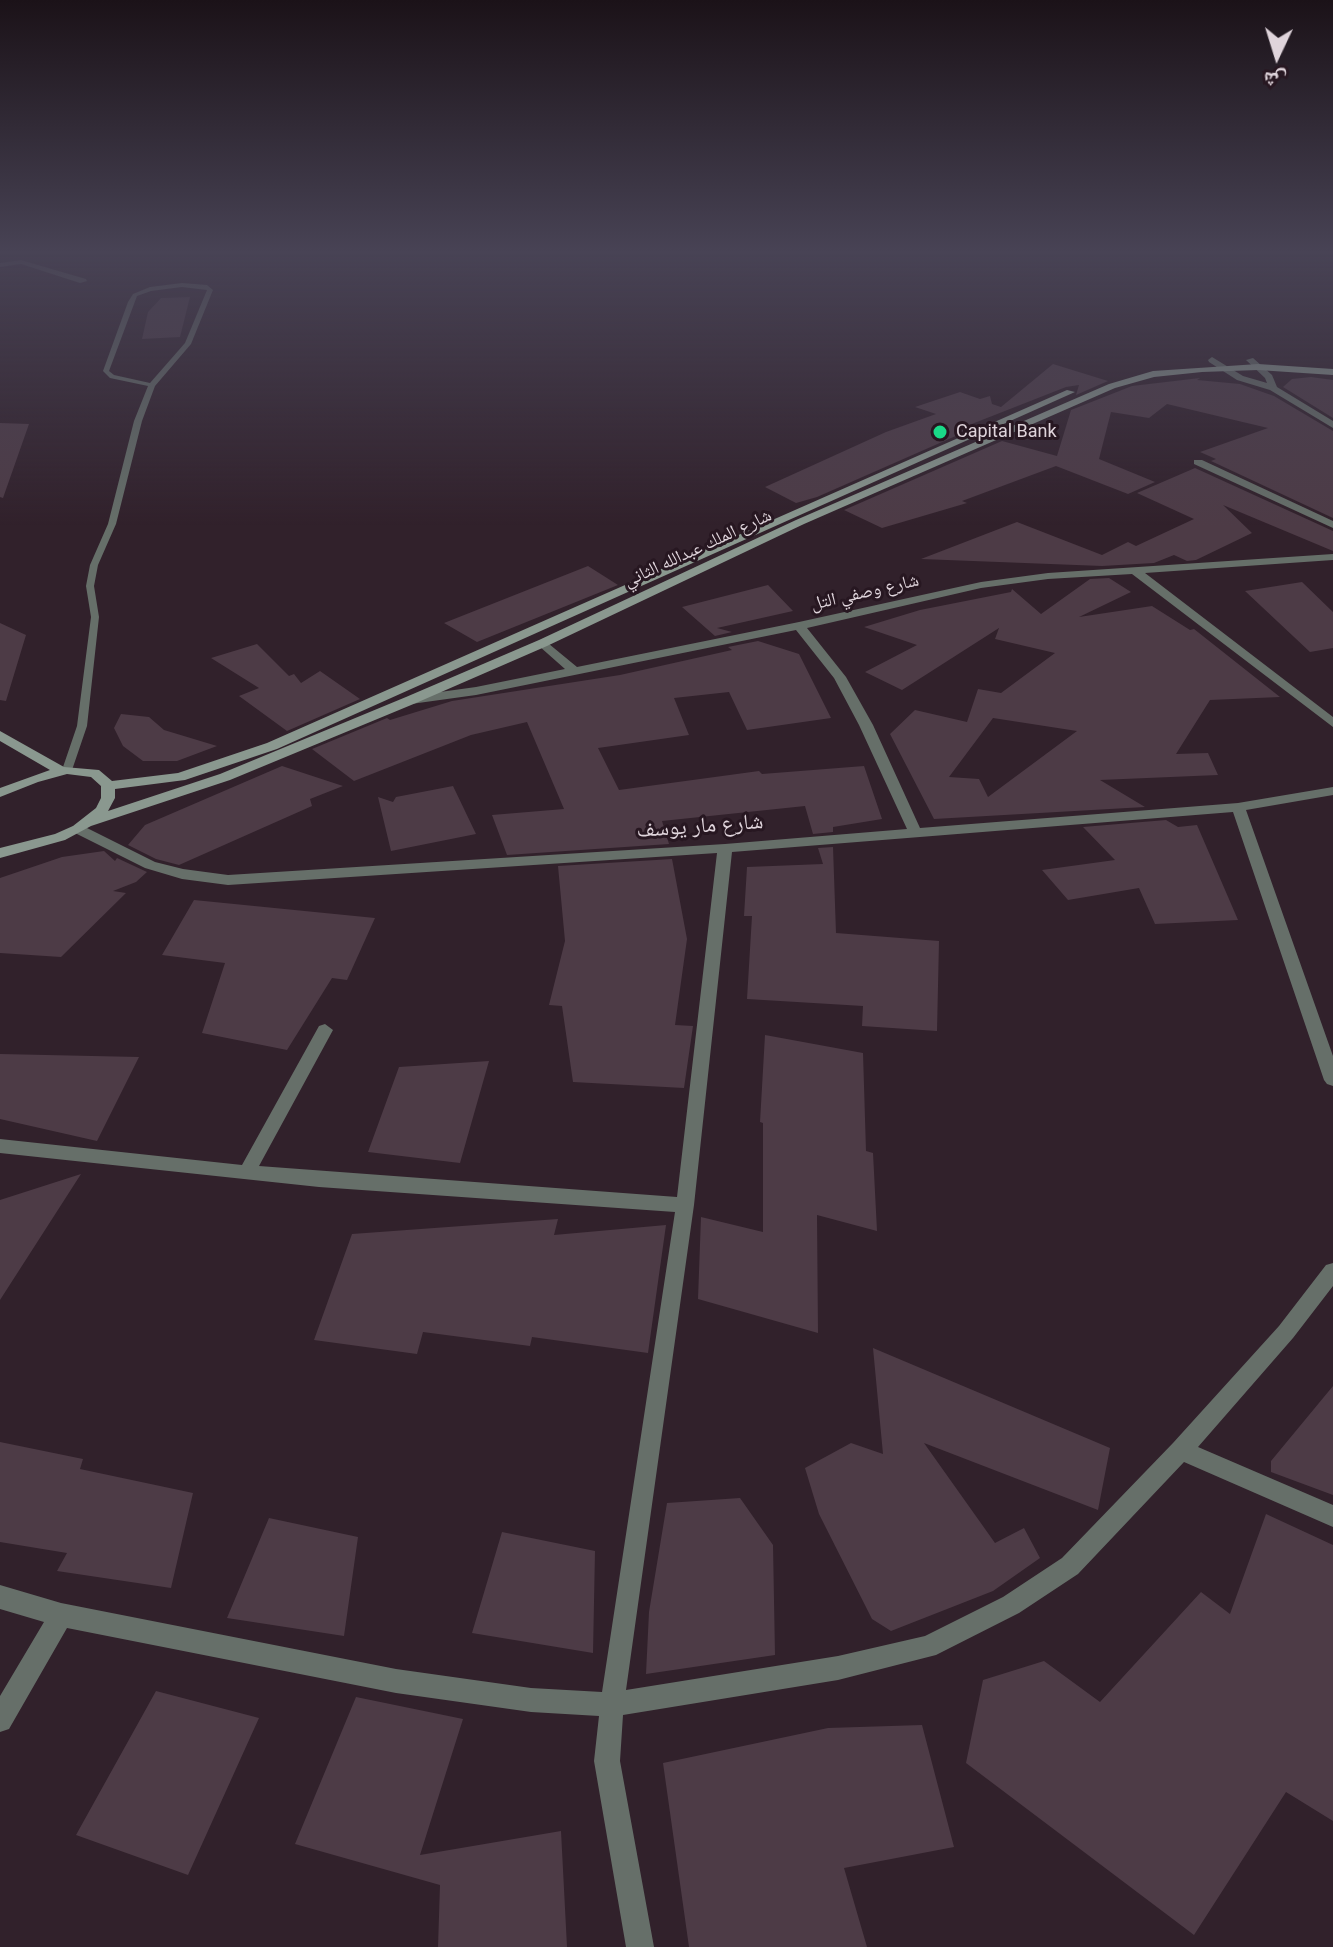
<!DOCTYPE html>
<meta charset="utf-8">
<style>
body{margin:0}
#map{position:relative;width:1333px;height:1947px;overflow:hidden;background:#31212b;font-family:Roboto,"Noto Naskh Arabic",sans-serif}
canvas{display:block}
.north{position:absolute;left:1237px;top:16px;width:80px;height:80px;-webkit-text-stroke:6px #271721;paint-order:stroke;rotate:184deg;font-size:22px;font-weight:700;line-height:32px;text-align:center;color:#dfd4db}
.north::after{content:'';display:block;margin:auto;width:28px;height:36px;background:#dfd4db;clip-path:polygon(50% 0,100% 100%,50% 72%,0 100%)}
</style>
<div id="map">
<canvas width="1333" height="1947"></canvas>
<div class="north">ش</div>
</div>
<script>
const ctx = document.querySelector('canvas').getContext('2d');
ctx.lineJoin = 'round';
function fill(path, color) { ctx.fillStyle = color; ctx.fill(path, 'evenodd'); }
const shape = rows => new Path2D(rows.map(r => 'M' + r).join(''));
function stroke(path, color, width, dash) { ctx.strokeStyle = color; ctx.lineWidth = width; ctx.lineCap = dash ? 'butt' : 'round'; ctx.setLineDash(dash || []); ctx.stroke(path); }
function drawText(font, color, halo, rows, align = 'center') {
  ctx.font = font + ' Roboto,"Noto Naskh Arabic",sans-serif'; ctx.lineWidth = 6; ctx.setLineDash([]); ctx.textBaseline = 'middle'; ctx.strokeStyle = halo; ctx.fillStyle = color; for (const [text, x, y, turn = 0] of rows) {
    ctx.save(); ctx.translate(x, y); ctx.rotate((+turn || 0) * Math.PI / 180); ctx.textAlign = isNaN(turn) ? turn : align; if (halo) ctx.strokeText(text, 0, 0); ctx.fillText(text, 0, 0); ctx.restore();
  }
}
fill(shape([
 [190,297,180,337,142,339,148,312,161,298],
 [1053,364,1108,381,1076,395,1079,385,1066,387,959,429,967,431,817,497,796,503,765,487,886,432,936,414,915,407,960,392,980,399,990,396,992,404,1001,407],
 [1311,377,1333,380,1333,418,1283,387,1292,379],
 [1200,378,1197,380,1240,384,1274,396,1333,431,1333,518,1211,461,1216,459,1200,452,1268,428,1167,404,1149,418,1111,412,1099,459,1155,482,1128,494,1056,466,962,501,967,503,882,528,844,510,1002,441,1057,456,1071,410,1132,386],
 [0,423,29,424,3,498,0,497],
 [1195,468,1333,531,1333,551,1223,505,1252,533,1196,560,1187,561,1174,555,1154,563,1102,566,921,559,1017,522,1102,555,1128,542,1136,546,1194,519,1137,493],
 [588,566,618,585,477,642,444,623],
 [1109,578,1131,592,1079,617,1152,606,1190,630,1194,629,1280,697,1210,700,1176,754,1208,753,1218,775,1100,780,1145,807,934,819,890,734,915,710,967,722,978,689,1001,693,1055,653,995,639,999,628,902,690,865,672,917,645,864,627,920,610,1011,592,1012,589,1041,614,1090,579],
 [993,718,1077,731,988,797,979,779,949,777],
 [1302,582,1333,612,1333,648,1310,652,1245,591],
 [768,585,793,611,717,628,732,632,715,636,682,607],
 [0,623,26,635,6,701,0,700],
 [758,641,799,654,831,718,747,730,729,692,674,698,689,735,598,748,619,790,759,771,762,774,864,766,882,819,833,827,833,832,813,834,805,806,662,821,669,844,507,855,492,815,564,809,527,722,471,735,354,781,312,749,387,718,390,720,452,701,620,675,732,650,728,647],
 [257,644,289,676,294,674,301,683,320,671,360,699,287,731,239,696,259,688,211,658],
 [121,714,149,717,164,730,217,746,177,761,143,761,123,746,114,728],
 [282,766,343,786,310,799,312,806,179,865,156,859,128,845,145,825],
 [453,786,476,834,391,851,378,797,393,802,396,797],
 [1166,820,1178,827,1197,825,1238,920,1155,924,1139,888,1068,900,1042,870,1115,860,1083,827],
 [833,847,836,933,939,941,937,1031,862,1026,863,1006,747,999,752,916,744,916,747,867,823,864,818,848],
 [104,851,115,861,117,858,147,872,136,882,113,891,126,893,61,957,0,953,0,878,62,857],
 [672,859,687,939,675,1025,693,1026,684,1088,573,1082,562,1006,549,1005,565,941,558,866],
 [194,900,375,918,347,980,332,978,287,1050,202,1033,225,963,162,955],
 [765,1035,863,1053,866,1151,873,1153,877,1231,817,1215,818,1333,698,1299,701,1217,763,1232,763,1123,760,1122],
 [0,1054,139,1057,97,1141,0,1119],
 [489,1061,460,1163,368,1152,399,1067],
 [81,1174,0,1300,0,1200],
 [558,1219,554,1235,666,1225,648,1353,532,1337,530,1346,423,1332,417,1354,314,1340,352,1234],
 [873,1348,1110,1448,1098,1510,924,1443,995,1543,1024,1528,1040,1558,993,1591,891,1631,872,1619,819,1514,805,1468,851,1443,883,1454],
 [1333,1386,1333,1495,1271,1472,1271,1461],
 [0,1442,83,1459,80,1469,193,1493,171,1588,57,1571,67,1553,0,1542],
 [740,1498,773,1545,775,1655,646,1674,649,1612,667,1503],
 [1266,1514,1333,1545,1333,1821,1286,1792,1194,1935,966,1763,983,1680,1044,1661,1100,1702,1201,1592,1230,1614],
 [269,1518,358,1537,344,1636,227,1618],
 [502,1532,595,1551,593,1653,472,1633],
 [156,1691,259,1718,188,1875,76,1835],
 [356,1697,463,1719,420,1855,561,1831,567,1947,438,1947,440,1885,295,1844],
 [922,1725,954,1847,844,1868,867,1947,689,1947,663,1763,828,1728]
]), '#4d3b46');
fill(shape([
 [182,283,207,285,213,290,191,344,155,386,142,421,116,524,98,565,94,586,99,617,87,726,72,770,67,773,62,770,77,726,91,617,86,586,90,565,108,524,134,421,148,386,110,378,103,371,128,302,133,294,150,287,182,283],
 [182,287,207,290,185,343,150,383,114,375,109,371,137,296,151,291,182,287]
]), '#666f69');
fill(shape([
 [21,260,86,279,87,281,80,283,21,264,0,267,0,263,21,260],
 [1212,357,1243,376,1267,383,1265,378,1246,360,1253,358,1272,375,1277,387,1333,421,1333,428,1270,390,1237,380,1209,362,1208,360,1212,357],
 [1194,460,1202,460,1333,521,1333,528,1194,464,1194,460],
 [1333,554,1333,560,1145,573,1333,717,1333,727,1132,574,1048,579,981,588,807,628,846,677,873,725,920,828,1238,803,1333,787,1333,795,1246,810,1333,1056,1333,1086,1327,1084,1324,1080,1233,812,732,852,694,1205,626,1690,838,1656,925,1636,1003,1597,1062,1558,1173,1443,1279,1326,1326,1265,1333,1263,1333,1286,1293,1338,1198,1447,1333,1505,1333,1527,1184,1462,1078,1574,1019,1613,936,1655,838,1680,623,1715,620,1761,654,1947,626,1947,594,1761,599,1716,531,1712,396,1693,67,1628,9,1729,0,1732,0,1696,44,1622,0,1609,0,1585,61,1603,396,1669,531,1688,602,1692,675,1212,319,1187,0,1153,0,1139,242,1165,319,1026,325,1024,333,1030,259,1166,677,1197,717,853,228,885,182,879,145,868,73,832,71,829,73,826,83,826,155,862,183,869,228,875,725,844,907,829,859,725,834,678,796,630,476,695,411,704,405,700,411,696,476,687,565,669,539,646,537,643,543,639,577,667,799,622,981,582,1048,573,1333,554]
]), '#666f69');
fill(shape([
 [1258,364,1333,369,1333,375,1258,370,1202,372,1154,377,1115,388,804,524,547,646,416,703,230,780,91,826,65,840,0,858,0,848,55,834,73,826,96,808,101,798,101,786,91,777,67,774,38,782,0,797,0,788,50,770,0,741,0,731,64,767,99,770,112,781,178,773,267,743,1067,390,1075,392,277,749,185,780,115,789,115,798,108,811,220,774,406,697,539,640,796,520,1109,384,1153,371,1258,364]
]), '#8a988f');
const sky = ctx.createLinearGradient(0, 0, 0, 526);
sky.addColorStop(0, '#1b1218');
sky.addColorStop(0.48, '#484355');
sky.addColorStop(1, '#48435500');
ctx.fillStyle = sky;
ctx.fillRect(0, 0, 1333, 526);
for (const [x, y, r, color] of [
 [940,432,8,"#1ad988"]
]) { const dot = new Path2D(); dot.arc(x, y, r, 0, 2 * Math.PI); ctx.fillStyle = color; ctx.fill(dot); stroke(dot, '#271721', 3); }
drawText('18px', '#dfd4db', '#271721', [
 ["Capital Bank",956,432]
], 'left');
drawText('18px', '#dfd4db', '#271721', [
 ["شارع الملك عبدالله الثاني",698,549,-25],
 ["شارع وصفي التل",865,593,-13]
]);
drawText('22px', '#dfd4db', '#271721', [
 ["شارع مار يوسف",700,827,-4]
]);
</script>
